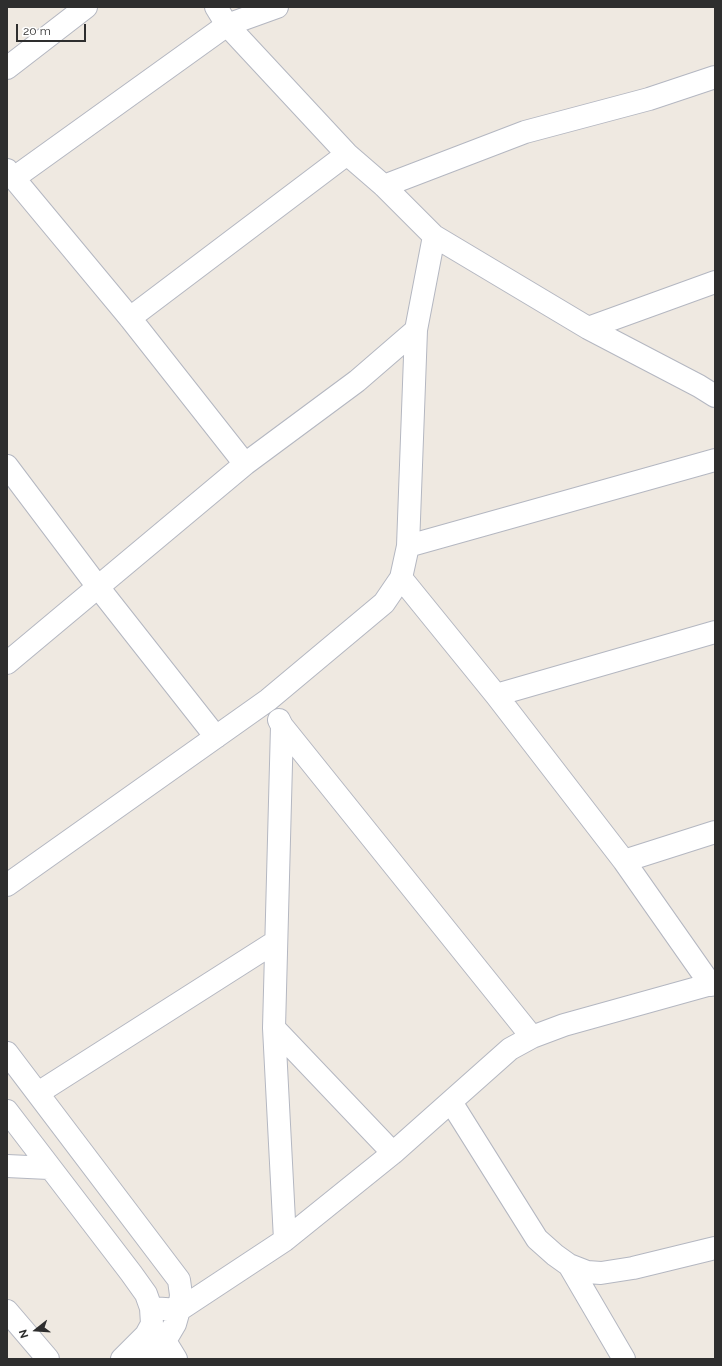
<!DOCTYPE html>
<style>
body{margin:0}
#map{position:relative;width:722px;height:1366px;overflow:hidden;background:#efe9e1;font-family:Raleway,sans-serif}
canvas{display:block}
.frame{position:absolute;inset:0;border:8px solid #2e2e2e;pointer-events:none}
.north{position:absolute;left:16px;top:1310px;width:40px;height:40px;-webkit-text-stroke:3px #fff;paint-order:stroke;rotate:253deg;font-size:11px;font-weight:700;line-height:16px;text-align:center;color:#2e2e2e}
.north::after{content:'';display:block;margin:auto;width:14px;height:18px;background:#2e2e2e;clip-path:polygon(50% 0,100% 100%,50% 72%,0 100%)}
.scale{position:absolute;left:16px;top:24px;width:70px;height:18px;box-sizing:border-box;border:2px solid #2e2e2e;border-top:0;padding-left:5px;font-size:12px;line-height:14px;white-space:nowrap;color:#2e2e2e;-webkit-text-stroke:3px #fff;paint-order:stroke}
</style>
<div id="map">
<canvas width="722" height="1366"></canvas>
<div class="frame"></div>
<div class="north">N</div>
<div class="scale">20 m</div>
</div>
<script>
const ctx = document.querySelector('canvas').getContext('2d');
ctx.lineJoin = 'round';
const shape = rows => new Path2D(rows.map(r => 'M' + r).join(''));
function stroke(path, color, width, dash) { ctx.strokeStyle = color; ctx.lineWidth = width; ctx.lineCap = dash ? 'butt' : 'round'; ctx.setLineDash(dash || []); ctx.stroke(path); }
const minor = shape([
 [216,7,227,25,347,154,384,186,434,236,588,328,699,386,715,396],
 [7,68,86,7],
 [7,170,130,318,245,464],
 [14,178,227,25,277,7],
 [384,186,525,132,649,99,715,77],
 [130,318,347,154],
 [588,328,715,282],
 [7,466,98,587,216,737],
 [408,546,715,460],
 [401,578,496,695,624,861,711,985],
 [7,663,245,464,357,381,416,330],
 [496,695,715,632],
 [279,720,282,726,532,1037],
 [282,726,274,1028,285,1240],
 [624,861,715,832],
 [7,885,268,700,384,603,401,578,408,546,416,330,434,236],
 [274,1028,393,1153],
 [7,1053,179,1280,181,1295,179,1310,175,1324,165,1341,146,1359],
 [38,1093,275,942],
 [451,1102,537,1239,555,1255,569,1265,587,1272,601,1273,633,1268,715,1248],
 [7,1111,131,1273,146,1294,151,1308,152,1324,146,1335,122,1359],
 [7,1166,49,1168],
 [569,1265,624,1359],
 [151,1308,179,1310,285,1240,393,1153,510,1049,532,1037,564,1025,715,983],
 [7,1311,48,1359],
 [165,1341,176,1359]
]);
stroke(minor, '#b4b7c1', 24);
stroke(minor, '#fff', 22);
</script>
